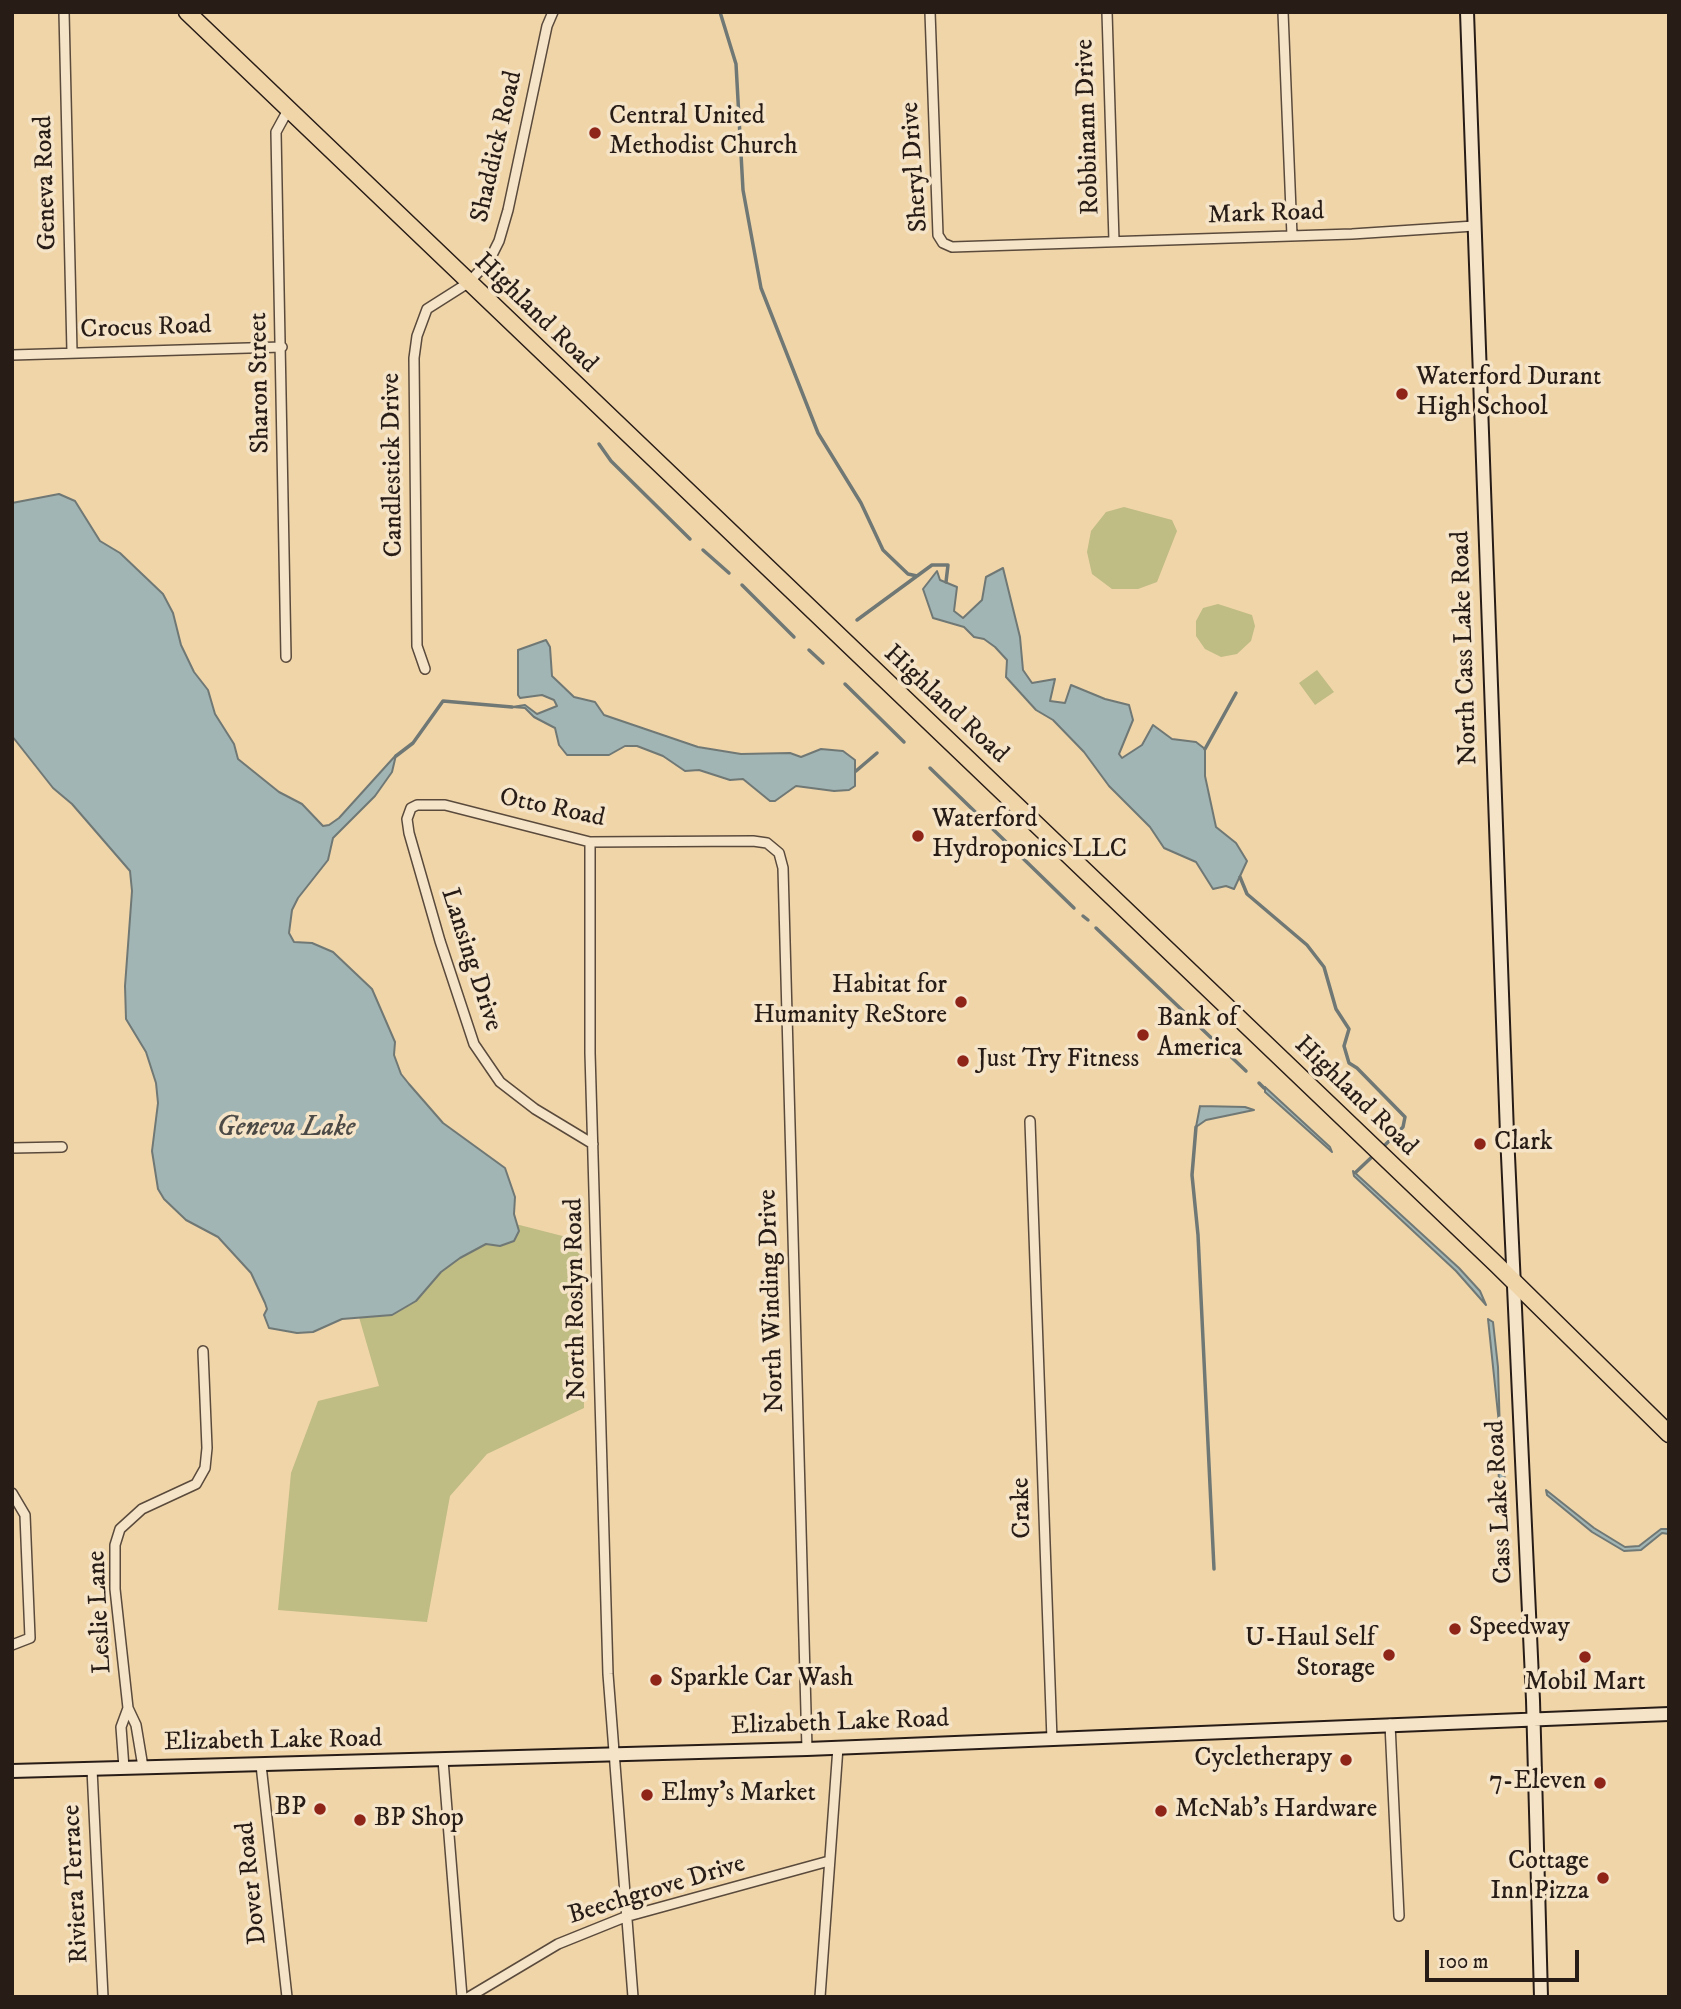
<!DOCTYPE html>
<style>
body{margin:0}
#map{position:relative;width:1681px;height:2009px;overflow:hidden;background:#f0d5a9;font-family:"IM FELL DW Pica",serif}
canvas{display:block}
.frame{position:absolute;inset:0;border:14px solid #281c17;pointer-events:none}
.scale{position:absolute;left:1425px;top:1950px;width:154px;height:32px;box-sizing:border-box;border:4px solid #281c17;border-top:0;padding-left:9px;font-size:21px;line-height:24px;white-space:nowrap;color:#281c17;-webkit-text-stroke:5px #f5e4c7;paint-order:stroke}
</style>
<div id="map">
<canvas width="1681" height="2009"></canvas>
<div class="frame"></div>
<div class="scale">100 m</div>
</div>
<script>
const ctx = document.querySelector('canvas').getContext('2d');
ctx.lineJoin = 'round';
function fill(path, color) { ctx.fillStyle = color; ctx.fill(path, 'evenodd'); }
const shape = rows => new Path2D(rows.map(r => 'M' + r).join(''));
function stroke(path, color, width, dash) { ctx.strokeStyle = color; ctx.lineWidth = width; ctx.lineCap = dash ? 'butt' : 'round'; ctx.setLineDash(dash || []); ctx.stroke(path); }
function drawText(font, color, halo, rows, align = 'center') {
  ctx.font = font + ' "IM FELL DW Pica",serif'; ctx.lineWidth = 7; ctx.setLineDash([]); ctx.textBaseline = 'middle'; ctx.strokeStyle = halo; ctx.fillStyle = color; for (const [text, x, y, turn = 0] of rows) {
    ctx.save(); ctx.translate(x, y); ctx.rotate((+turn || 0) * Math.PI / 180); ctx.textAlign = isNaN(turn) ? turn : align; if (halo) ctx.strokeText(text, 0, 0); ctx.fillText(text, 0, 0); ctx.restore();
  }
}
fill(shape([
 [1124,507,1172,520,1177,531,1157,582,1138,589,1112,589,1092,574,1087,552,1091,531,1106,512],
 [1218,604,1252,615,1255,626,1251,641,1237,654,1221,657,1205,649,1196,636,1196,621,1203,608],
 [1317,670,1334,692,1315,705,1299,683],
 [461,1210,582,1241,584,1408,487,1454,450,1496,427,1622,278,1610,291,1473,318,1401,379,1386,354,1300]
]), '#bfbc84');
const water = shape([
 [59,494,75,501,100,541,120,553,163,594,173,613,181,645,194,672,208,690,215,714,234,744,238,759,279,792,302,804,323,826,329,825,339,818,396,755,392,772,375,796,333,838,328,860,298,898,292,910,289,933,294,942,312,943,333,952,372,989,395,1042,394,1055,401,1074,409,1084,443,1123,505,1168,515,1197,514,1214,519,1231,514,1241,500,1246,486,1244,460,1258,441,1272,416,1301,392,1315,342,1319,313,1332,297,1333,269,1328,264,1315,267,1309,265,1303,251,1273,218,1237,186,1220,164,1199,158,1189,152,1151,158,1103,156,1083,146,1052,126,1019,125,986,132,891,130,871,72,804,53,788,12,736,12,503,59,494],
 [1003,568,1020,637,1023,670,1032,683,1055,679,1050,701,1065,703,1071,685,1105,699,1129,705,1133,720,1119,754,1122,758,1142,745,1153,725,1172,739,1196,742,1205,749,1205,776,1216,827,1236,843,1247,861,1234,889,1226,886,1213,889,1196,862,1164,848,1150,827,1109,786,1084,752,1053,720,1036,710,1006,677,1007,660,995,647,984,639,974,637,964,627,933,618,923,589,937,571,940,580,957,587,954,611,963,618,982,600,986,577,1003,568],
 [546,640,550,647,552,676,574,697,595,702,604,715,698,747,741,754,790,753,801,757,821,749,843,751,855,760,855,786,849,790,834,791,796,786,775,801,770,801,743,779,730,780,699,770,685,771,663,756,637,746,625,746,609,755,567,755,559,745,555,728,534,717,525,708,512,707,525,705,537,714,557,706,554,700,542,695,520,698,518,695,518,650,546,640],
 [1265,1087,1330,1147,1332,1152,1265,1092,1265,1087],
 [1200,1106,1245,1107,1254,1110,1206,1120,1196,1127,1200,1106],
 [1353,1171,1459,1268,1480,1291,1486,1305,1456,1271,1354,1176,1353,1171],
 [1488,1319,1493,1322,1498,1367,1500,1433,1488,1319],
 [1498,1459,1504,1464,1506,1508,1500,1505,1498,1459],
 [1546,1490,1594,1528,1625,1547,1639,1546,1661,1529,1668,1529,1669,1534,1662,1533,1641,1550,1624,1551,1592,1532,1547,1495,1546,1490]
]);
fill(water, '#a0b5b4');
stroke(water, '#707875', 2);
stroke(shape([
 [720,12,736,64,743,190,761,288,818,433,861,503,883,550,908,574,917,576],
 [599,444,611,461,690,539],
 [703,550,729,573],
 [742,585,794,637],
 [857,620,932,565,948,565,946,582],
 [809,650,823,663],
 [845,684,904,742],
 [1205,749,1236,693],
 [396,756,413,743,443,701,512,707],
 [930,768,1074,908],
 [856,771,877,753],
 [1240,877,1247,894,1307,945,1324,967,1336,1009,1349,1029,1344,1046,1349,1063,1357,1068,1405,1117,1403,1127,1381,1149],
 [1083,916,1088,920],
 [1096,928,1246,1071],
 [1259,1083,1264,1088],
 [1196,1127,1192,1175,1198,1235,1214,1569],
 [1356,1172,1375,1154]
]), '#707875', 3.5);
const street = shape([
 [64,12,72,352],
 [930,12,938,235,943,243,952,247,1352,234,1474,226],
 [1107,12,1114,241],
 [1283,12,1292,236],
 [12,355,282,347],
 [286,657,276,132,288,110],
 [425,669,417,646,414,358,417,336,427,309,468,283,489,261,499,241,508,210,547,26,553,12],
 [590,842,590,1053,608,1674,633,1997],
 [1030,1121,1052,1740],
 [593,1144,535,1109,500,1082,474,1044,440,941,409,833,407,819,411,808,417,805,445,805,590,842,753,841,767,843,779,853,783,868,807,1749],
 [12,1148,62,1147],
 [12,1493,25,1515,30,1638,12,1645],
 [1390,1724,1399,1916],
 [443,1760,462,1997],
 [261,1765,287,1997],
 [143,1767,136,1725,128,1708,115,1589,115,1545,120,1529,142,1509,196,1484,205,1468,207,1448,203,1351],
 [124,1768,121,1727,128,1708],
 [92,1769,103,1997],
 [469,1997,558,1944,625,1917,829,1861],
 [820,1997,838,1747]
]);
const secondary = shape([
 [1467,12,1507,1134,1533,1700,1541,1997],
 [12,1771,807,1749,1669,1714]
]);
const highway = shape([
 [187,12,1496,1264,1669,1434]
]);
stroke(street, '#5a4a3c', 12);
stroke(secondary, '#281c17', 16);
stroke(highway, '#281c17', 19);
stroke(street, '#f5e4c7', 9);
stroke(secondary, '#f5e4c7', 12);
stroke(highway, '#f0d5a9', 16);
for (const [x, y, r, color] of [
 [595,133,7,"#8f2418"],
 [1402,394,7,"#8f2418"],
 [918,836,7,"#8f2418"],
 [961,1002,7,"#8f2418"],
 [1143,1035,7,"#8f2418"],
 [963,1061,7,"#8f2418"],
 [1480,1144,7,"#8f2418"],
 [1455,1629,7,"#8f2418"],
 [1389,1655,7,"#8f2418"],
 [1585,1657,7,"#8f2418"],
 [656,1680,7,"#8f2418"],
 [1346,1760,7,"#8f2418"],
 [1600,1783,7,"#8f2418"],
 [647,1795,7,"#8f2418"],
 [320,1809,7,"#8f2418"],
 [1161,1811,7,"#8f2418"],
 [360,1820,7,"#8f2418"],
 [1603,1878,7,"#8f2418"]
]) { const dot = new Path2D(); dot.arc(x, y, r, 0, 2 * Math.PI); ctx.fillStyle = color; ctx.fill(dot); stroke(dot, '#f5e4c7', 2.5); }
drawText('26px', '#281c17', '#f5e4c7', [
 ["Central United",609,118],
 ["Methodist Church",609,148],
 ["Waterford Durant",1416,379],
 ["High School",1416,409],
 ["Waterford",932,821],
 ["Hydroponics LLC",932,851],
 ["Habitat for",947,987,"right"],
 ["Humanity ReStore",947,1017,"right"],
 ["Bank of",1157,1020],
 ["America",1157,1050],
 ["Just Try Fitness",977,1061],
 ["Clark",1494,1144],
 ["Speedway",1469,1629],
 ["U-Haul Self",1375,1640,"right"],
 ["Storage",1375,1670,"right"],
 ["Sparkle Car Wash",670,1680],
 ["Mobil Mart",1585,1684,"center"],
 ["Cycletherapy",1332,1760,"right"],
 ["7-Eleven",1586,1783,"right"],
 ["Elmy's Market",661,1795],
 ["BP",306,1809,"right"],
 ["McNab's Hardware",1175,1811],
 ["BP Shop",374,1820],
 ["Cottage",1589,1863,"right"],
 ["Inn Pizza",1589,1893,"right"]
], 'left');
drawText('26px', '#281c17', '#f5e4c7', [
 ["Robbinann Drive",1089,127,-92],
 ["Shaddick Road",498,147,-77],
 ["Sheryl Drive",916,167,-94],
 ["Geneva Road",47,183,-92],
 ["Mark Road",1266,215,-2],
 ["Highland Road",535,314,44],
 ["Crocus Road",146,329,-2],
 ["Sharon Street",261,383,-91],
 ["Candlestick Drive",394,465,-91],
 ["North Cass Lake Road",1466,648,-92],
 ["Highland Road",945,705,43],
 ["Otto Road",552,809,12],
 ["Lansing Drive",470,960,72],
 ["Highland Road",1355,1097,44],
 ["North Roslyn Road",577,1299,-91],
 ["North Winding Drive",773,1301,-92],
 ["Cass Lake Road",1501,1502,-93],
 ["Crake",1023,1508,-92],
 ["Leslie Lane",101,1612,-93],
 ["Elizabeth Lake Road",840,1724,-2],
 ["Elizabeth Lake Road",273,1742,-1],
 ["Dover Road",253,1883,-96],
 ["Riviera Terrace",77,1884,-93],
 ["Beechgrove Drive",657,1891,-17]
]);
drawText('italic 28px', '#4c4a46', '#f5e4c7', [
 ["Geneva Lake",286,1129]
]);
</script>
